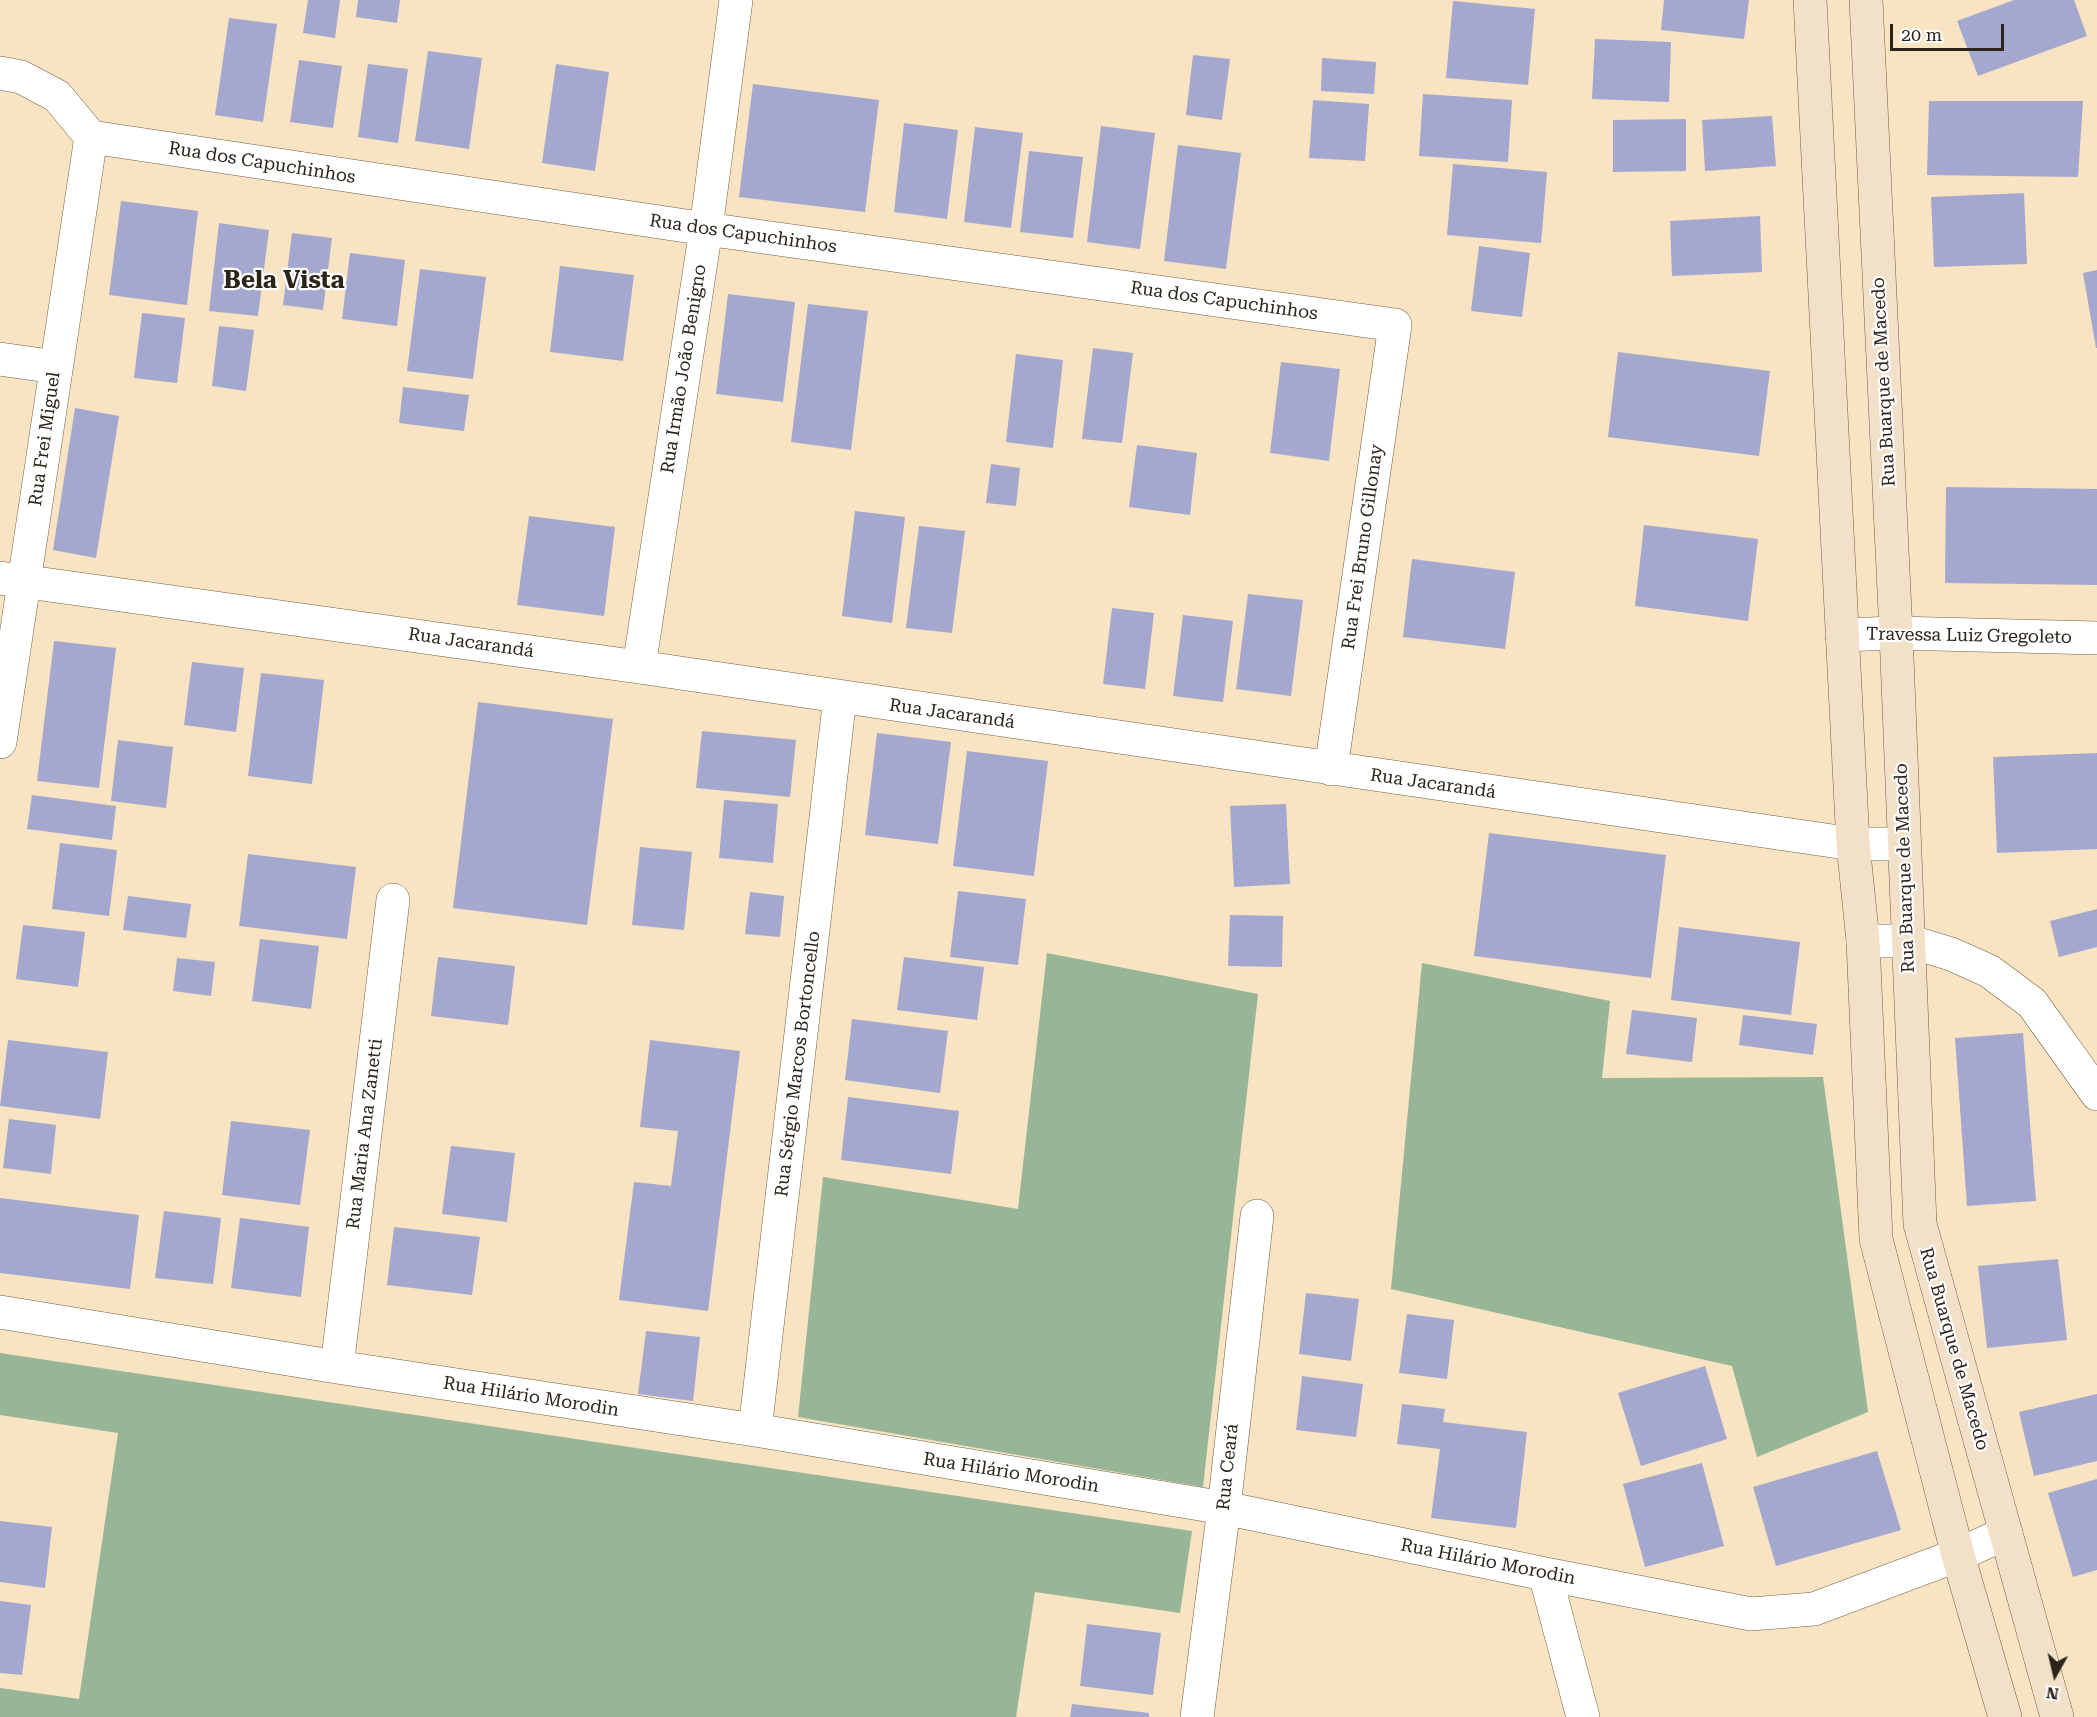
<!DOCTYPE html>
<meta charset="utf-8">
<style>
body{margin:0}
#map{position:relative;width:2097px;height:1717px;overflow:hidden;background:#f8e3c2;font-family:"Roboto Serif",serif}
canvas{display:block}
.north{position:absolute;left:2025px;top:1645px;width:60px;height:60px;-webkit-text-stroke:4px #fff;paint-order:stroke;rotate:188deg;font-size:16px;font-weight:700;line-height:24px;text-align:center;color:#2c2418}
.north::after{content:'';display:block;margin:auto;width:21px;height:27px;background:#2c2418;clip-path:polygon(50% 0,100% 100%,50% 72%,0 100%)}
.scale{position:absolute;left:1890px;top:24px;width:114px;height:27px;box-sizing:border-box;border:3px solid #2c2418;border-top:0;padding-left:8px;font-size:18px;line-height:21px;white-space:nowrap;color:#2c2418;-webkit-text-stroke:4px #fff;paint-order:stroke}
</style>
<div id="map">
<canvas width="2097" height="1717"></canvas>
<div class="north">N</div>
<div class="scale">20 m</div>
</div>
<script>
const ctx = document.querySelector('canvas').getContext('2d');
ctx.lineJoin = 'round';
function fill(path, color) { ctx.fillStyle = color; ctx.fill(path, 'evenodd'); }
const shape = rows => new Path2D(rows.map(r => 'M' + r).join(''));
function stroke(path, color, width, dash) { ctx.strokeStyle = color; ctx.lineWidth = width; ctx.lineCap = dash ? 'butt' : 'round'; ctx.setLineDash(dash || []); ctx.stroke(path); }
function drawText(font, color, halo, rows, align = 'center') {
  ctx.font = font + ' "Roboto Serif",serif'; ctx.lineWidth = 4.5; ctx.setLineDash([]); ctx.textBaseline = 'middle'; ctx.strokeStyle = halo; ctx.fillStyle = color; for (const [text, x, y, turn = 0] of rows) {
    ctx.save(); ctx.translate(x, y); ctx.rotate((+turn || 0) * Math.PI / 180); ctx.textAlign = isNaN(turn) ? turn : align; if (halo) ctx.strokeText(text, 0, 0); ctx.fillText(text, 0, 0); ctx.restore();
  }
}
fill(shape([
 [1047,953,1258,994,1203,1487,798,1417,823,1177,1018,1209],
 [1422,963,1610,1001,1602,1078,1823,1077,1868,1412,1757,1457,1732,1366,1391,1289],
 [0,1353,1192,1531,1180,1613,1035,1592,1016,1717,0,1717,0,1688,79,1699,118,1433,0,1415]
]), '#97b697');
fill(shape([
 [308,0,340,0,335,38,303,33],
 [358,0,400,0,397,23,356,17],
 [1664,0,1749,0,1744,39,1661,30],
 [2014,0,2074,0,2087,36,1978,76,1957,21],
 [1453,1,1535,9,1528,85,1446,78],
 [229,18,277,24,263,122,215,115],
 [1595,39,1671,42,1669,102,1592,99],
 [428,51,482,58,469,149,415,141],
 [1193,55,1230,59,1222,120,1186,115],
 [1322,58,1376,62,1374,94,1321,91],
 [299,60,342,66,333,128,290,122],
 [368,64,408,69,398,143,358,137],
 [556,64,609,72,595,171,542,163],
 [753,84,879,100,865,212,739,197],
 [1423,94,1512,100,1508,162,1419,156],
 [1313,100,1369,104,1365,161,1309,158],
 [1929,101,2083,101,2078,177,1927,175],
 [1772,116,1776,166,1705,171,1702,120],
 [1686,119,1686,171,1613,172,1613,120],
 [904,123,958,130,947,219,894,212],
 [1101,126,1155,133,1140,249,1087,242],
 [975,127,1023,133,1011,228,964,222],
 [1178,145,1241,153,1226,269,1164,261],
 [1029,151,1083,157,1073,238,1020,232],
 [1453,164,1547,172,1541,243,1447,235],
 [2024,193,2027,264,1934,267,1931,197],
 [121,201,198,211,187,305,109,295],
 [1760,216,1762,272,1672,276,1670,221],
 [219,223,269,230,258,316,209,311],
 [292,233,332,238,323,310,283,305],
 [1479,246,1530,253,1522,317,1471,311],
 [350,253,405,260,397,326,342,319],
 [560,266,634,275,623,361,550,352],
 [420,269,486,277,473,379,407,371],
 [2097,270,2097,348,2096,348,2083,273],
 [728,294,795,302,783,402,716,394],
 [808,304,868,311,851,450,791,442],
 [142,313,185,318,177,383,134,378],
 [219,326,254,330,246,391,212,386],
 [1093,348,1133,353,1122,443,1082,439],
 [1618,352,1770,371,1759,456,1608,437],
 [1016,354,1063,360,1053,448,1006,442],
 [1281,362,1340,369,1329,461,1270,453],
 [403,387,469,395,464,431,399,423],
 [75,408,119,416,96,558,53,550],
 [1137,445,1197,453,1190,515,1129,507],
 [991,464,1020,468,1016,506,986,503],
 [1946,487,2097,489,2097,585,1945,583],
 [855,511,905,517,892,623,842,616],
 [529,516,615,527,604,616,517,605],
 [1644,525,1758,539,1748,621,1635,606],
 [919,526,965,531,952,633,906,628],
 [1412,559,1515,572,1505,649,1403,637],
 [1248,594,1303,600,1291,696,1236,689],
 [1112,608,1154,613,1145,689,1103,684],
 [1183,615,1233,621,1223,702,1173,696],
 [54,641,116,648,99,788,37,781],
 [192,662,244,668,236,732,184,725],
 [261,673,324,680,312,784,248,776],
 [478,702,613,719,587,925,453,908],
 [702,731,796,740,790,797,696,788],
 [877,733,951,742,938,844,865,835],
 [118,740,173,747,166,808,111,801],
 [967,751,1048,761,1034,876,953,866],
 [2097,753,2097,849,1997,853,1993,757],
 [32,795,116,806,112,840,27,829],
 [724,800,778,804,773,863,719,858],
 [1286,804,1290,884,1234,887,1230,806],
 [1489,833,1666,855,1651,978,1474,956],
 [60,843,117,850,109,916,52,909],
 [640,847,692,852,684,930,632,925],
 [248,854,356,867,347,939,239,926],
 [958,891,1026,899,1018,965,950,957],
 [750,892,784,896,780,937,745,934],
 [128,896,191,904,186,938,123,930],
 [2097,909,2097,947,2059,957,2050,921],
 [1230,915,1283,916,1282,967,1228,966],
 [23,925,85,932,78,987,16,979],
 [1679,927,1800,942,1791,1015,1671,1000],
 [260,939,319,946,311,1009,252,1001],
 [438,957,515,966,508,1025,431,1016],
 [904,957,984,967,977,1020,897,1010],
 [177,958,215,962,211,996,173,991],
 [1632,1010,1697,1018,1692,1062,1626,1054],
 [1743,1015,1817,1024,1813,1055,1739,1045],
 [852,1019,948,1031,940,1093,845,1080],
 [2023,1033,2036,1201,1967,1206,1955,1038],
 [8,1040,108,1052,100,1119,0,1106],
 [650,1040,740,1051,708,1311,619,1300,634,1182,671,1186,678,1131,640,1127],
 [848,1097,959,1111,951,1174,841,1160],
 [9,1119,56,1125,51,1174,3,1168],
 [231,1121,310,1130,300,1205,222,1195],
 [451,1146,515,1153,507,1222,442,1214],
 [0,1198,139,1215,130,1289,0,1273],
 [164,1211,221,1218,213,1284,155,1278],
 [240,1218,309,1227,301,1297,231,1288],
 [394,1227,480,1237,472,1295,387,1285],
 [2058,1259,2067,1340,1987,1348,1978,1266],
 [1306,1293,1359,1299,1351,1361,1299,1354],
 [1407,1314,1454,1320,1447,1379,1399,1373],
 [646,1331,700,1337,693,1401,638,1394],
 [1705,1366,1727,1439,1641,1466,1618,1393],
 [1302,1376,1363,1384,1356,1437,1296,1430],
 [2097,1394,2097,1461,2034,1476,2019,1412],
 [1402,1404,1445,1409,1443,1422,1527,1432,1516,1528,1431,1518,1440,1449,1397,1444],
 [1877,1451,1901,1530,1776,1566,1753,1487],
 [1702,1463,1724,1546,1645,1567,1623,1484],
 [2097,1479,2097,1570,2073,1577,2048,1493],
 [0,1521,52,1527,45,1588,0,1582],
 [0,1601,31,1605,22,1675,0,1673],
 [1087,1624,1161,1633,1153,1695,1080,1686],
 [1072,1704,1149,1713,1149,1717,1070,1717]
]), '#a4a8ce');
const street = shape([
 [0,73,21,77,57,96,91,137],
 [91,137,706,229,1395,325,1331,769],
 [0,359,56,367],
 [0,578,639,667,1853,844,1904,844],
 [1842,635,1896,633,2097,638],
 [639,667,706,229,736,0],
 [0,742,91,137],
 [1863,941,1908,941,1951,954,1989,971,2032,1003,2097,1094],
 [0,1312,337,1367,755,1430,1224,1508,1545,1574,1751,1614,1814,1609,1958,1555,2006,1533],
 [337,1367,393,900],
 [755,1430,840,697],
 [1545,1574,1583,1717],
 [1197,1717,1224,1508,1257,1216]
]);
const secondary = shape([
 [1810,0,1853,844,1863,941,1876,1239,1958,1555,2005,1717],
 [1866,0,1896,633,1920,1224,2057,1717]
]);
stroke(street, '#725f42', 34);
stroke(secondary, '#725f42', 34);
stroke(street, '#fff', 33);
stroke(secondary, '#f2e0c9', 33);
drawText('18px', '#2c2418', '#fff', [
 ["Rua dos Capuchinhos",262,163,9],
 ["Rua dos Capuchinhos",743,234,8],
 ["Rua dos Capuchinhos",1224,301,8],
 ["Rua Irmão João Benigno",684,369,-81],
 ["Rua Buarque de Macedo",1884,382,-93],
 ["Rua Frei Miguel",45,439,-82],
 ["Rua Frei Bruno Gillonay",1363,547,-82],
 ["Travessa Luiz Gregoleto",1969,636,1],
 ["Rua Jacarandá",471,643,8],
 ["Rua Jacarandá",952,714,8],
 ["Rua Jacarandá",1433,784,8],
 ["Rua Buarque de Macedo",1905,868,-92],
 ["Rua Sérgio Marcos Bortoncello",798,1064,-83],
 ["Rua Maria Ana Zanetti",365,1134,-83],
 ["Rua Buarque de Macedo",1954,1349,74],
 ["Rua Hilário Morodin",531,1397,9],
 ["Rua Ceará",1228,1467,-84],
 ["Rua Hilário Morodin",1011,1473,9],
 ["Rua Hilário Morodin",1488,1562,11]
]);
drawText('bold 24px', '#2c2418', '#fff', [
 ["Bela Vista",284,281]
]);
</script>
